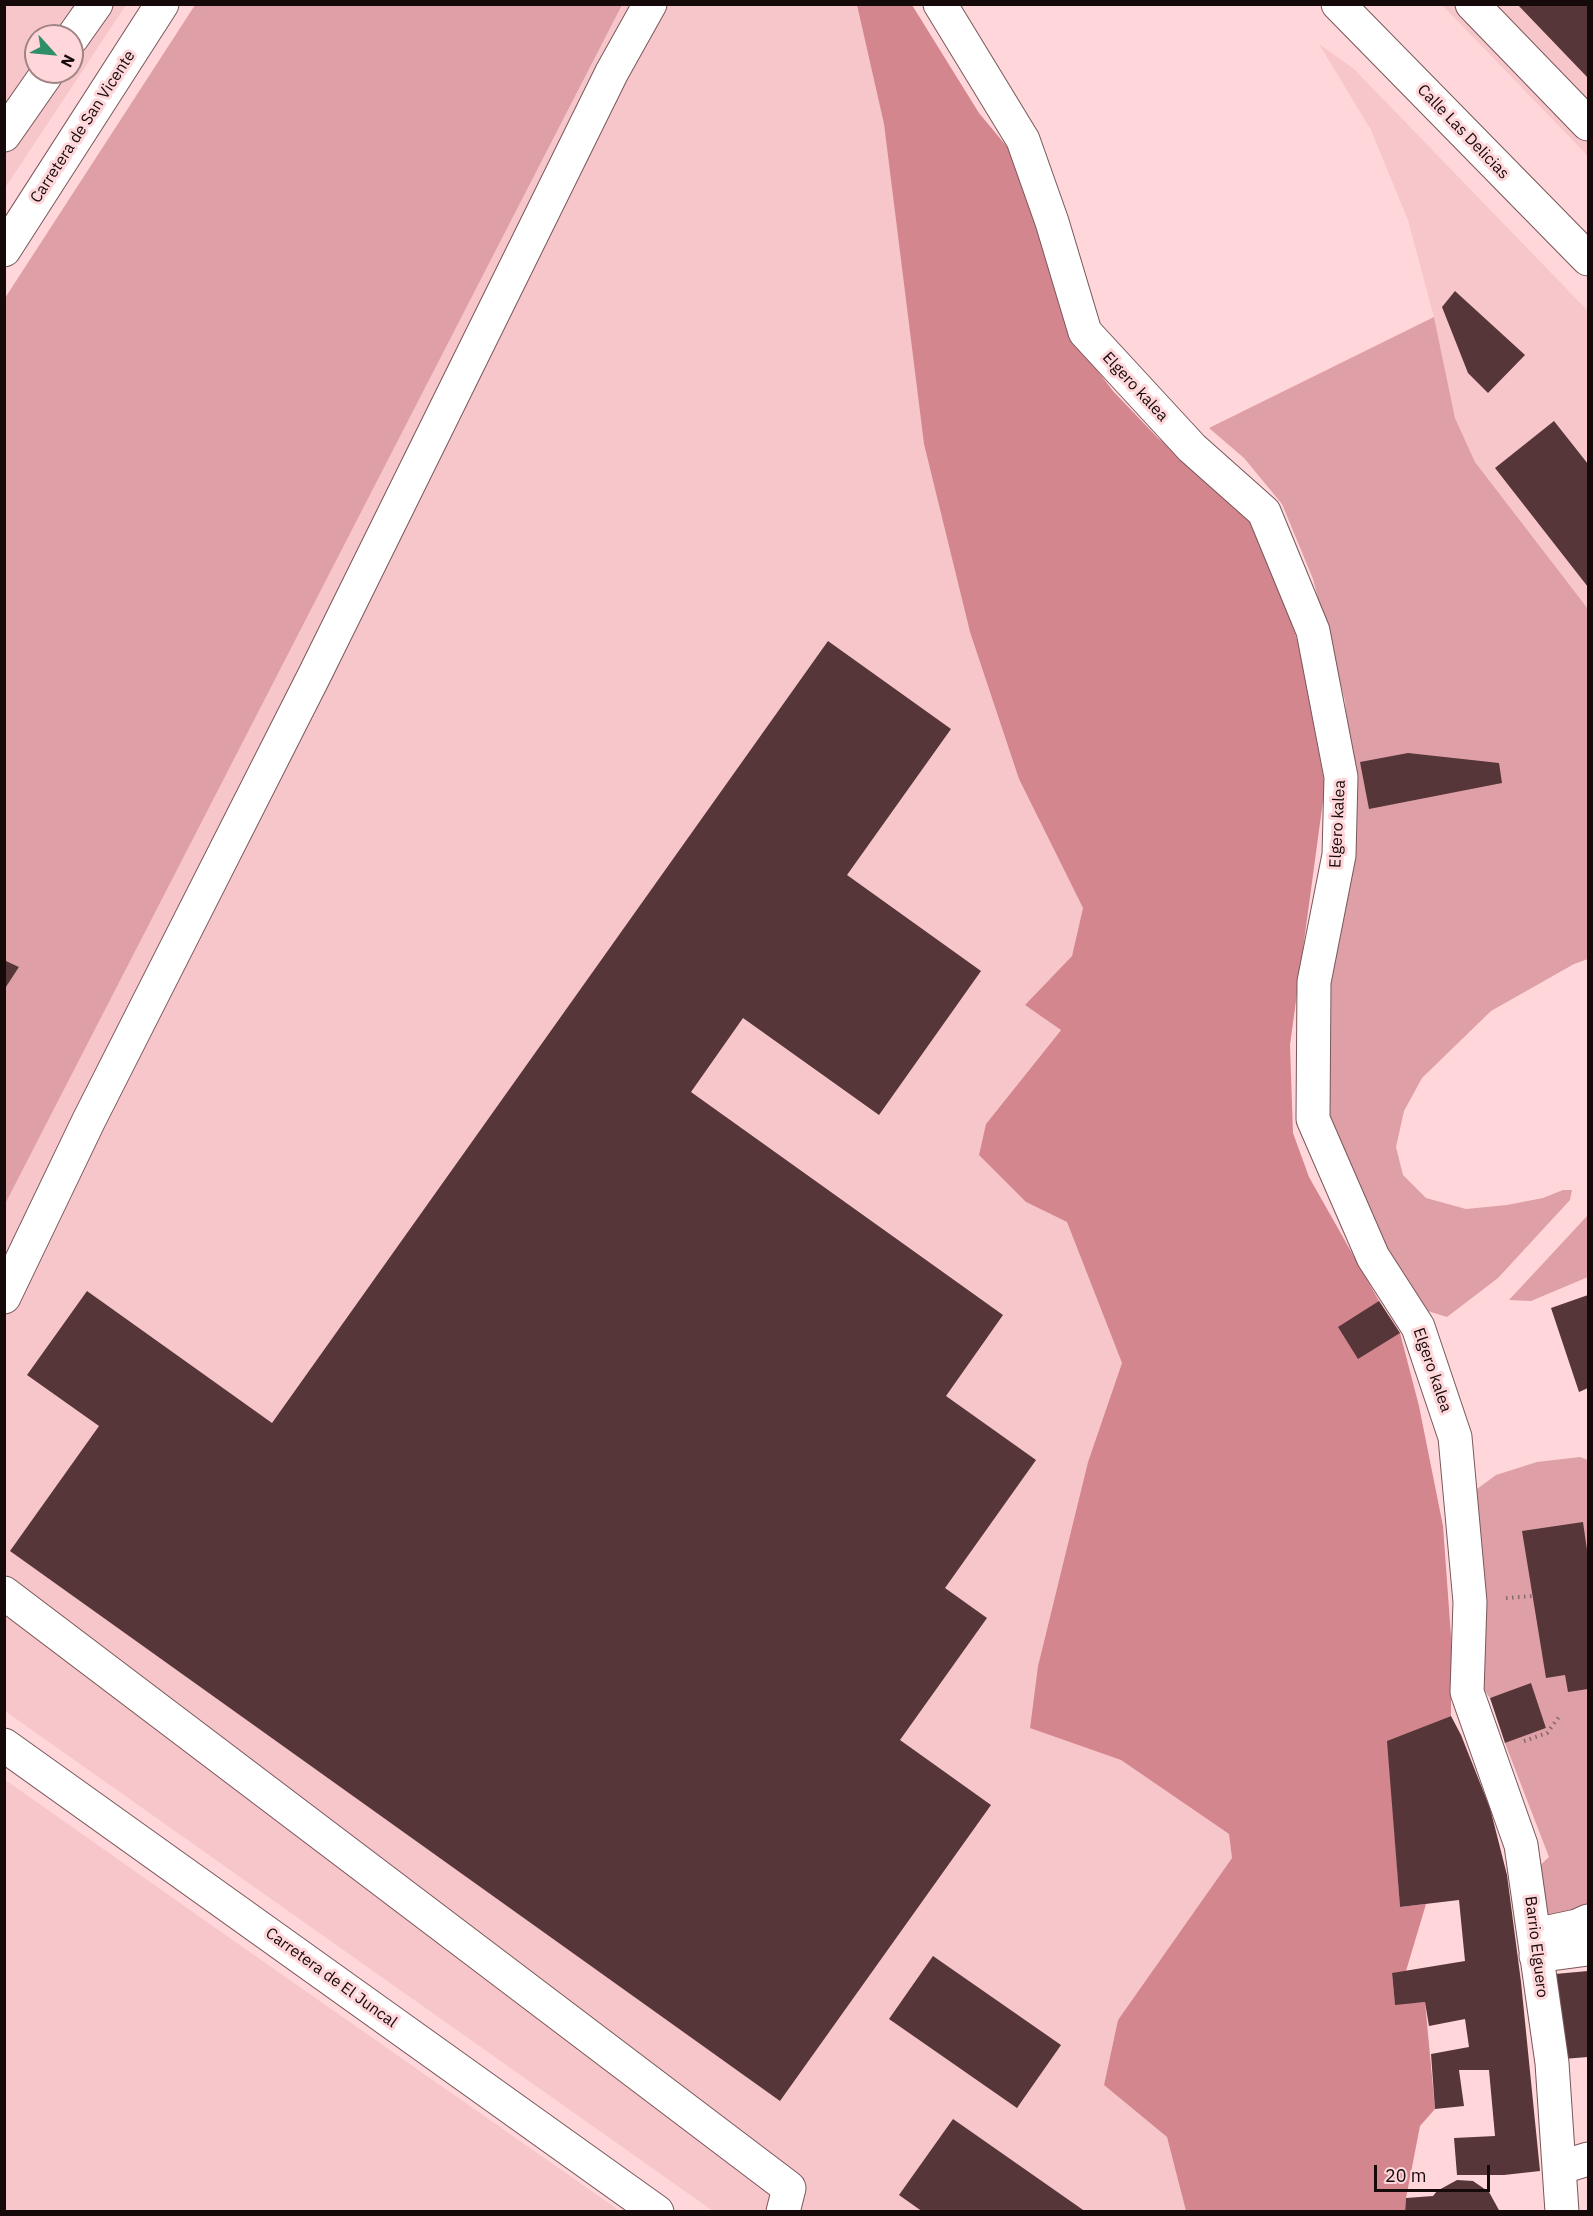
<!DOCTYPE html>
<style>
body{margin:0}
#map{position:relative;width:1593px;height:2216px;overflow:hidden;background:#ffd6d9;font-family:"IBM Plex Sans",sans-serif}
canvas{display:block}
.frame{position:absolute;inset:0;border:6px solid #15090a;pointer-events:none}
.north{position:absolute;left:24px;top:24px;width:60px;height:60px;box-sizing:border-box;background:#ffd6d9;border:2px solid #a18486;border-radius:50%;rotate:117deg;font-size:16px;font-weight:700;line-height:24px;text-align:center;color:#15090a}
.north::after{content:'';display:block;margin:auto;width:21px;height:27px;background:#2d8e67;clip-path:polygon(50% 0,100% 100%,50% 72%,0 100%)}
.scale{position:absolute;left:1374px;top:2165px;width:116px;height:27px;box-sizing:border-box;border:3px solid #15090a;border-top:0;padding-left:8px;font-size:18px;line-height:21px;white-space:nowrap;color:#15090a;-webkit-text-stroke:4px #ffd6d9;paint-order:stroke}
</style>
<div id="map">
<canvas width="1593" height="2216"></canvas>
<div class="frame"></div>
<div class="north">N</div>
<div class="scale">20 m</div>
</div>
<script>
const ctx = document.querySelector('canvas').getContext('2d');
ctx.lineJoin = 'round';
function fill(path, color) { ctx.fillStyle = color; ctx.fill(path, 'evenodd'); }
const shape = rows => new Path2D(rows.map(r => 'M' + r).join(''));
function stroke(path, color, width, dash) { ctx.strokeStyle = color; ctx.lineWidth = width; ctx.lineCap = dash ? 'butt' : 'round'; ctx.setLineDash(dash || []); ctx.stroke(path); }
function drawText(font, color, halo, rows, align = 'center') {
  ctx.font = font + ' "IBM Plex Sans",sans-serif'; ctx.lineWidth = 6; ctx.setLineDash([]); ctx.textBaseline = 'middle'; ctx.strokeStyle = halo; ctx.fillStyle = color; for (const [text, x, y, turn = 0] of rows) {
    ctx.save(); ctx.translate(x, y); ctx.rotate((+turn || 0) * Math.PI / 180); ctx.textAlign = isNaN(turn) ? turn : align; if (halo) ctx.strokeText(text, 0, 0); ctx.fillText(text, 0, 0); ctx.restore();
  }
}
fill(shape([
 [5,5,126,5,5,188],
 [36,36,72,36,72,72,36,72],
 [622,5,857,5,884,124,924,444,970,632,1019,779,1083,908,1072,956,1025,1005,1061,1029,986,1124,1026,1202,1067,1222,1122,1363,1088,1462,1038,1666,1030,1727,1121,1760,1229,1834,1232,1858,1118,2020,1104,2085,1167,2137,1186,2211,713,2211,5,1711,4,1204],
 [1442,5,1588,5,1588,156],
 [1319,44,1354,69,1588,311,1588,609,1475,462,1455,418,1434,317,1408,220,1371,130],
 [4,1779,234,1941,620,2211,5,2211]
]), '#f7c6ca');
fill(shape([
 [195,5,622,5,5,1204,5,988,19,967,4,960,5,298],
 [1434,317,1455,418,1475,462,1588,609,1588,959,1574,964,1491,1011,1422,1078,1404,1111,1396,1147,1403,1175,1426,1198,1466,1209,1507,1205,1543,1198,1563,1190,1572,1190,1570,1200,1498,1278,1447,1317,1421,1309,1398,1275,1337,1139,1326,1102,1328,997,1350,758,1345,701,1313,579,1282,504,1244,458,1209,428],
 [1588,1215,1588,1277,1531,1301,1509,1300],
 [1580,1457,1588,1460,1588,1904,1548,1924,1536,1869,1549,1857,1505,1743,1546,1728,1531,1684,1490,1698,1479,1683,1475,1511,1477,1489,1496,1475,1537,1462]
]), '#dea0a6');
fill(shape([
 [857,5,912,5,979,113,1013,154,1077,344,1113,391,1158,438,1234,501,1255,527,1271,558,1300,649,1325,786,1290,1045,1293,1133,1309,1177,1379,1301,1400,1333,1419,1406,1443,1526,1451,1636,1451,1716,1388,1741,1400,1907,1426,1904,1406,1971,1392,1974,1395,2004,1425,2002,1435,2109,1420,2126,1406,2198,1405,2211,1186,2211,1167,2137,1104,2085,1118,2020,1232,1858,1229,1834,1121,1760,1030,1728,1038,1666,1088,1462,1122,1363,1067,1222,1026,1202,979,1155,986,1124,1061,1030,1025,1005,1072,956,1083,908,1019,779,970,632,924,444,884,124]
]), '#d4868e');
fill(shape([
 [1517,4,1588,4,1588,78],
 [1455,291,1525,355,1488,393,1468,373,1442,307],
 [1554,421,1588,464,1588,587,1495,468],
 [828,641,951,729,847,875,981,971,879,1115,743,1018,691,1092,1003,1315,946,1396,1036,1460,945,1588,987,1618,900,1740,991,1805,780,2101,10,1551,99,1426,27,1375,87,1291,272,1423],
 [1408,753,1499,763,1502,783,1369,809,1360,762],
 [4,960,19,967,4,990],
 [1588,1295,1588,1388,1579,1392,1551,1308],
 [1379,1301,1400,1333,1358,1359,1338,1327],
 [1583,1522,1588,1557,1588,1689,1568,1692,1565,1675,1546,1678,1522,1531],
 [1531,1683,1546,1728,1505,1743,1490,1698],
 [1451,1716,1461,1735,1490,1808,1507,1875,1521,1982,1540,2171,1504,2175,1457,2175,1454,2138,1495,2136,1489,2070,1459,2070,1464,2106,1435,2109,1431,2054,1469,2047,1465,2019,1429,2026,1425,2002,1395,2005,1392,1973,1465,1961,1459,1900,1400,1907,1387,1741],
 [933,1956,1061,2045,1017,2108,889,2019],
 [1588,1971,1588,2057,1563,2059,1555,1974],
 [953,2119,1086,2212,923,2212,899,2195],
 [1457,2180,1473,2181,1489,2192,1500,2212,1405,2212,1406,2198,1433,2196,1437,2191]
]), '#563639');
const minor = shape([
 [940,4,1023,140,1052,222,1085,332,1192,448,1264,512,1313,631,1341,777,1339,855,1314,982,1313,1119,1373,1257,1418,1327,1455,1437,1470,1602,1467,1692,1521,1845,1552,2063,1562,2212],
 [1338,4,1588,259],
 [1472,4,1588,124],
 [72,38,96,4],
 [4,135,48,72],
 [4,250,162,4],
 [4,1297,89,1120,314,676,612,72,650,4],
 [4,1593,789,2188,783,2212],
 [4,1745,657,2212],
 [1535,1935,1577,1926,1588,1921],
 [1536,1956,1588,1949],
 [1559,2168,1588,2159]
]);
stroke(minor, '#79575a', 35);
stroke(shape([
 [1506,1598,1532,1596],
 [1524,1741,1547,1733,1561,1714]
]), '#836a6c', 4, [1.5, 4.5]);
stroke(minor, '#fff', 33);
drawText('16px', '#15090a', '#ffd6d9', [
 ["Carretera de San Vicente",83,127,-57],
 ["Calle Las Delicias",1463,132,46],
 ["Elgero kalea",1135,387,47],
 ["Elgero kalea",1338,824,-87],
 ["Elgero kalea",1432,1370,71],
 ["Barrio Elguero",1536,1947,83],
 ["Carretera de El Juncal",331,1978,36]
]);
</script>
